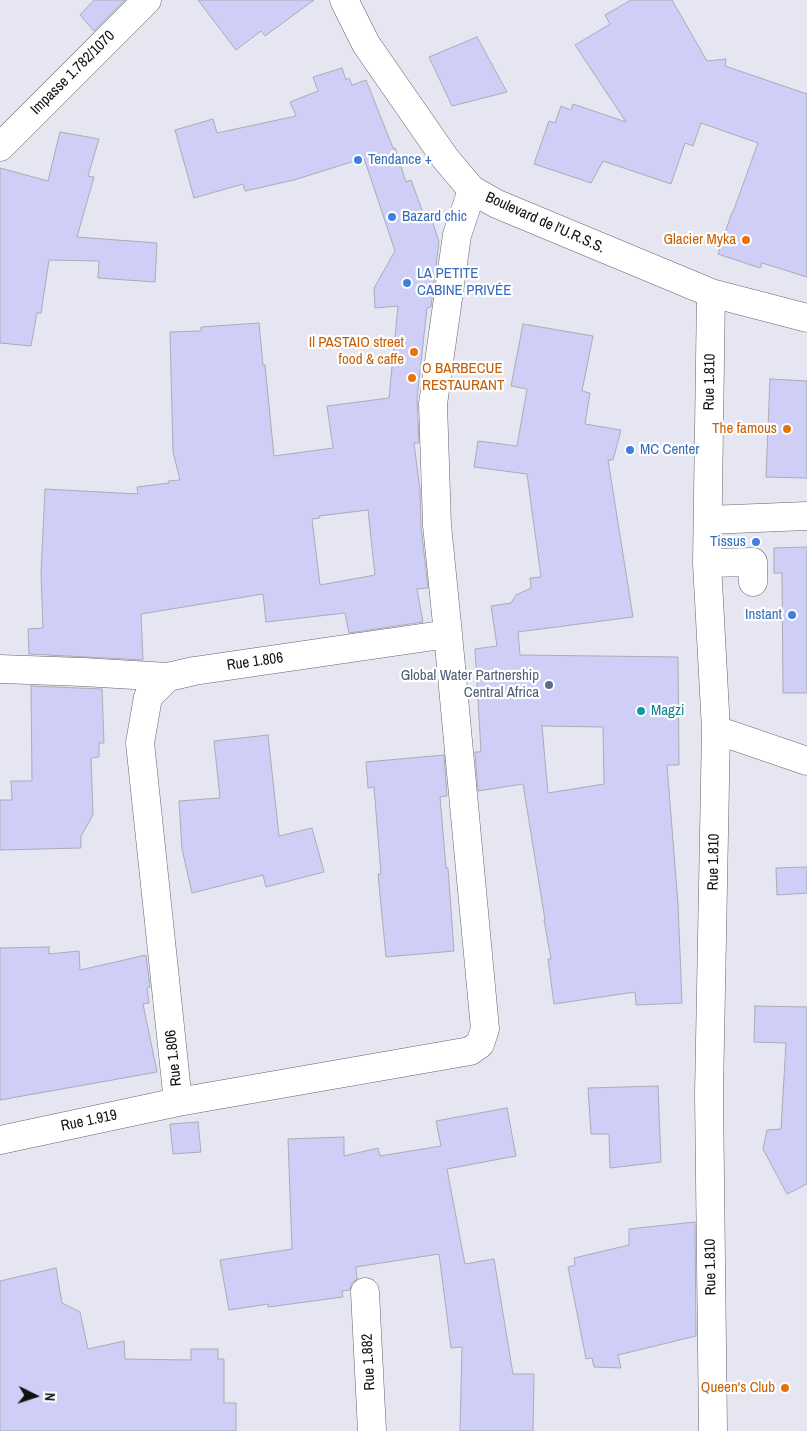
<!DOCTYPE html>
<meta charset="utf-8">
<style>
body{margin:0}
#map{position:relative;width:807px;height:1431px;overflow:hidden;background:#e6e6f2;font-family:"Archivo Narrow",sans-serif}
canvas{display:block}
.north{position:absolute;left:10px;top:1371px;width:50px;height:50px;-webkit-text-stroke:4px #fff;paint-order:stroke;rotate:94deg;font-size:14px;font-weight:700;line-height:20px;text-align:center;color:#111114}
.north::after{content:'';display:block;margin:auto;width:18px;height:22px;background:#111114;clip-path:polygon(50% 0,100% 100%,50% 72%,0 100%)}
</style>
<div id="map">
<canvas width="807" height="1431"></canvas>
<div class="north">N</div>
</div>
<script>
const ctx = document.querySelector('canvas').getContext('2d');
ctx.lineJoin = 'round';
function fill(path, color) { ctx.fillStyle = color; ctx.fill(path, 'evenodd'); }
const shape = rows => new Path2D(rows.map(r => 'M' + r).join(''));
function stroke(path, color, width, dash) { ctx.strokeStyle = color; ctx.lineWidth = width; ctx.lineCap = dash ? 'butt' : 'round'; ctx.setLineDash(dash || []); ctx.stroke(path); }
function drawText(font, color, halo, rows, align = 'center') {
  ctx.font = font + ' "Archivo Narrow",sans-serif'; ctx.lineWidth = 4.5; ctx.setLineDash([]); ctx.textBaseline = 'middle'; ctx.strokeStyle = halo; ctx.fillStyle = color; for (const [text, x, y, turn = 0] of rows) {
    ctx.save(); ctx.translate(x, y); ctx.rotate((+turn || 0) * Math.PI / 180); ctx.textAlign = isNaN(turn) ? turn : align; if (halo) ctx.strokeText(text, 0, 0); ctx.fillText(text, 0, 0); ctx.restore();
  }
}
const building = shape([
 [94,0,125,0,94,31,80,15,94,0],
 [198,0,314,0,265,36,261,31,236,50,198,0],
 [631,0,672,0,707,61,726,59,725,66,807,94,807,277,762,263,760,268,718,254,732,212,733,212,758,143,701,123,693,146,685,143,671,184,603,161,591,183,534,164,549,121,555,123,561,106,571,110,573,104,626,122,575,45,610,24,605,15,631,0],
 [477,37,507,92,452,106,429,57,477,37],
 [342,68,346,80,349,78,352,85,366,80,393,148,395,148,406,182,411,180,423,213,429,211,439,242,431,307,427,308,417,398,419,443,414,443,420,490,421,527,428,588,417,589,423,622,349,633,345,613,266,622,263,594,141,614,143,660,29,654,28,629,43,628,41,573,45,489,138,494,137,487,169,483,168,481,180,480,173,452,170,332,201,331,201,327,259,323,263,365,265,365,274,456,333,448,327,406,389,398,398,306,375,308,374,288,395,251,364,158,294,180,245,191,243,184,194,198,175,130,213,119,217,133,296,116,290,102,318,91,313,77,342,68],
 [368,510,375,575,320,585,312,519,320,518,319,516,368,510],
 [60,132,99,139,88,176,94,177,77,237,157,243,155,282,98,278,99,261,49,260,41,313,37,313,31,346,0,343,0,168,48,181,60,132],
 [523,324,593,336,582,391,590,393,585,424,621,430,613,460,608,460,633,617,518,632,520,655,678,657,679,765,667,765,678,904,682,1003,636,1005,635,992,554,1004,548,959,551,959,544,920,545,920,523,784,478,791,475,752,481,752,475,649,497,646,491,606,511,603,516,595,531,588,530,578,541,577,527,474,474,467,478,441,517,446,527,389,511,386,523,324],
 [542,726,603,727,604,784,548,793,542,726],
 [770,379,807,381,807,478,766,477,770,379],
 [807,547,807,693,783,693,782,573,774,573,774,548,807,547],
 [31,686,102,689,104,743,99,743,99,757,91,758,93,815,81,836,81,848,0,850,0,800,12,800,11,781,32,781,31,686],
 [268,735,279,836,312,828,324,872,266,887,263,875,192,893,182,849,179,801,220,798,214,741,268,735],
 [444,755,447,796,440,797,446,868,448,868,454,951,386,957,378,874,381,874,374,787,368,788,366,762,444,755],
 [807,867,807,893,777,895,776,868,807,867],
 [49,947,49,954,79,951,80,970,146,955,150,987,147,988,149,1003,143,1004,157,1072,0,1100,0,948,49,947],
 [755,1006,807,1007,807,1184,787,1194,763,1149,767,1130,781,1129,786,1043,754,1042,755,1006],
 [658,1086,661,1162,610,1168,609,1134,591,1134,588,1088,658,1086],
 [507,1108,516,1156,447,1169,465,1264,494,1259,513,1374,534,1374,533,1431,460,1431,462,1347,451,1348,439,1254,356,1267,357,1279,351,1284,350,1290,342,1291,343,1297,268,1307,268,1304,229,1310,220,1260,292,1249,288,1139,344,1137,344,1156,378,1148,380,1156,441,1146,436,1121,507,1108],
 [198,1122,201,1152,173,1154,170,1124,198,1122],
 [695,1222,696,1336,618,1355,621,1368,594,1367,592,1358,586,1359,568,1267,575,1265,574,1258,629,1245,629,1229,695,1222],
 [56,1268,62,1303,80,1312,88,1349,124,1341,125,1359,191,1360,191,1349,218,1349,218,1359,224,1359,224,1403,236,1403,236,1431,0,1431,0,1281,56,1268]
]);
fill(building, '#cfcef7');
stroke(building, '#ababb6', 1);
const minor = shape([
 [344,0,366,44,445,158,472,190,497,204,711,293,807,318],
 [0,147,147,0],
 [711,293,707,563,716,730,709,1093,713,1431],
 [708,520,807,516],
 [707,563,753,562,753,582],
 [448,634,194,671,168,677,148,697,140,743,178,1102,470,1051,480,1044,485,1029,448,634,437,525,433,404,457,235,472,190],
 [0,669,83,672,168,677],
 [716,730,807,761],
 [0,1140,178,1102],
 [365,1292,372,1431]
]);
stroke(minor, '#64636d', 29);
stroke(minor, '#fff', 28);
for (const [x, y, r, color] of [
 [358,160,5,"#3f7fe0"],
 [392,217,5,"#3f7fe0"],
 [746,240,5,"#e8710a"],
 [407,283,5,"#3f7fe0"],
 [414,352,5,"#e8710a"],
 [412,378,5,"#e8710a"],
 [787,429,5,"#e8710a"],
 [630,450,5,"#3f7fe0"],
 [756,542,5,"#3f7fe0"],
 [792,615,5,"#3f7fe0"],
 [549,685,5,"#5c6f8a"],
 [641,711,5,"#0f9aa8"],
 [785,1388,5,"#e8710a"]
]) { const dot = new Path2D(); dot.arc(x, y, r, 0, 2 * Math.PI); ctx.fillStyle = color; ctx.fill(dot); stroke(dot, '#fff', 2); }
drawText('15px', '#111114', '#fff', [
 ["Impasse 1.782/1070",73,73,-45],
 ["Boulevard de l'U.R.S.S.",545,223,24],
 ["Rue 1.810",710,382,-89],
 ["Rue 1.806",255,662,-8],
 ["Rue 1.810",714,862,-89],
 ["Rue 1.806",174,1058,-96],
 ["Rue 1.919",89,1121,-12],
 ["Rue 1.810",711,1267,-91],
 ["Rue 1.882",369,1362,-93]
]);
drawText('15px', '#366cbe', '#fff', [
 ["Tendance +",368,160],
 ["Bazard chic",402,217],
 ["LA PETITE",417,274],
 ["CABINE PRIVÉE",417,291],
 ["MC Center",640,450],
 ["Tissus",746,542,"right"],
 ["Instant",782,615,"right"]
], 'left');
drawText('15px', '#c56008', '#fff', [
 ["Glacier Myka",736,240],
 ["Il PASTAIO street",404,343],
 ["food & caffe",404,360],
 ["O BARBECUE",422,369,"left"],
 ["RESTAURANT",422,386,"left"],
 ["The famous",777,429],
 ["Queen's Club",775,1388]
], 'right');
drawText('15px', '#4e5e75', '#fff', [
 ["Global Water Partnership",539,676],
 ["Central Africa",539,693]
], 'right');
drawText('15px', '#0d838f', '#fff', [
 ["Magzi",651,711]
], 'left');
</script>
